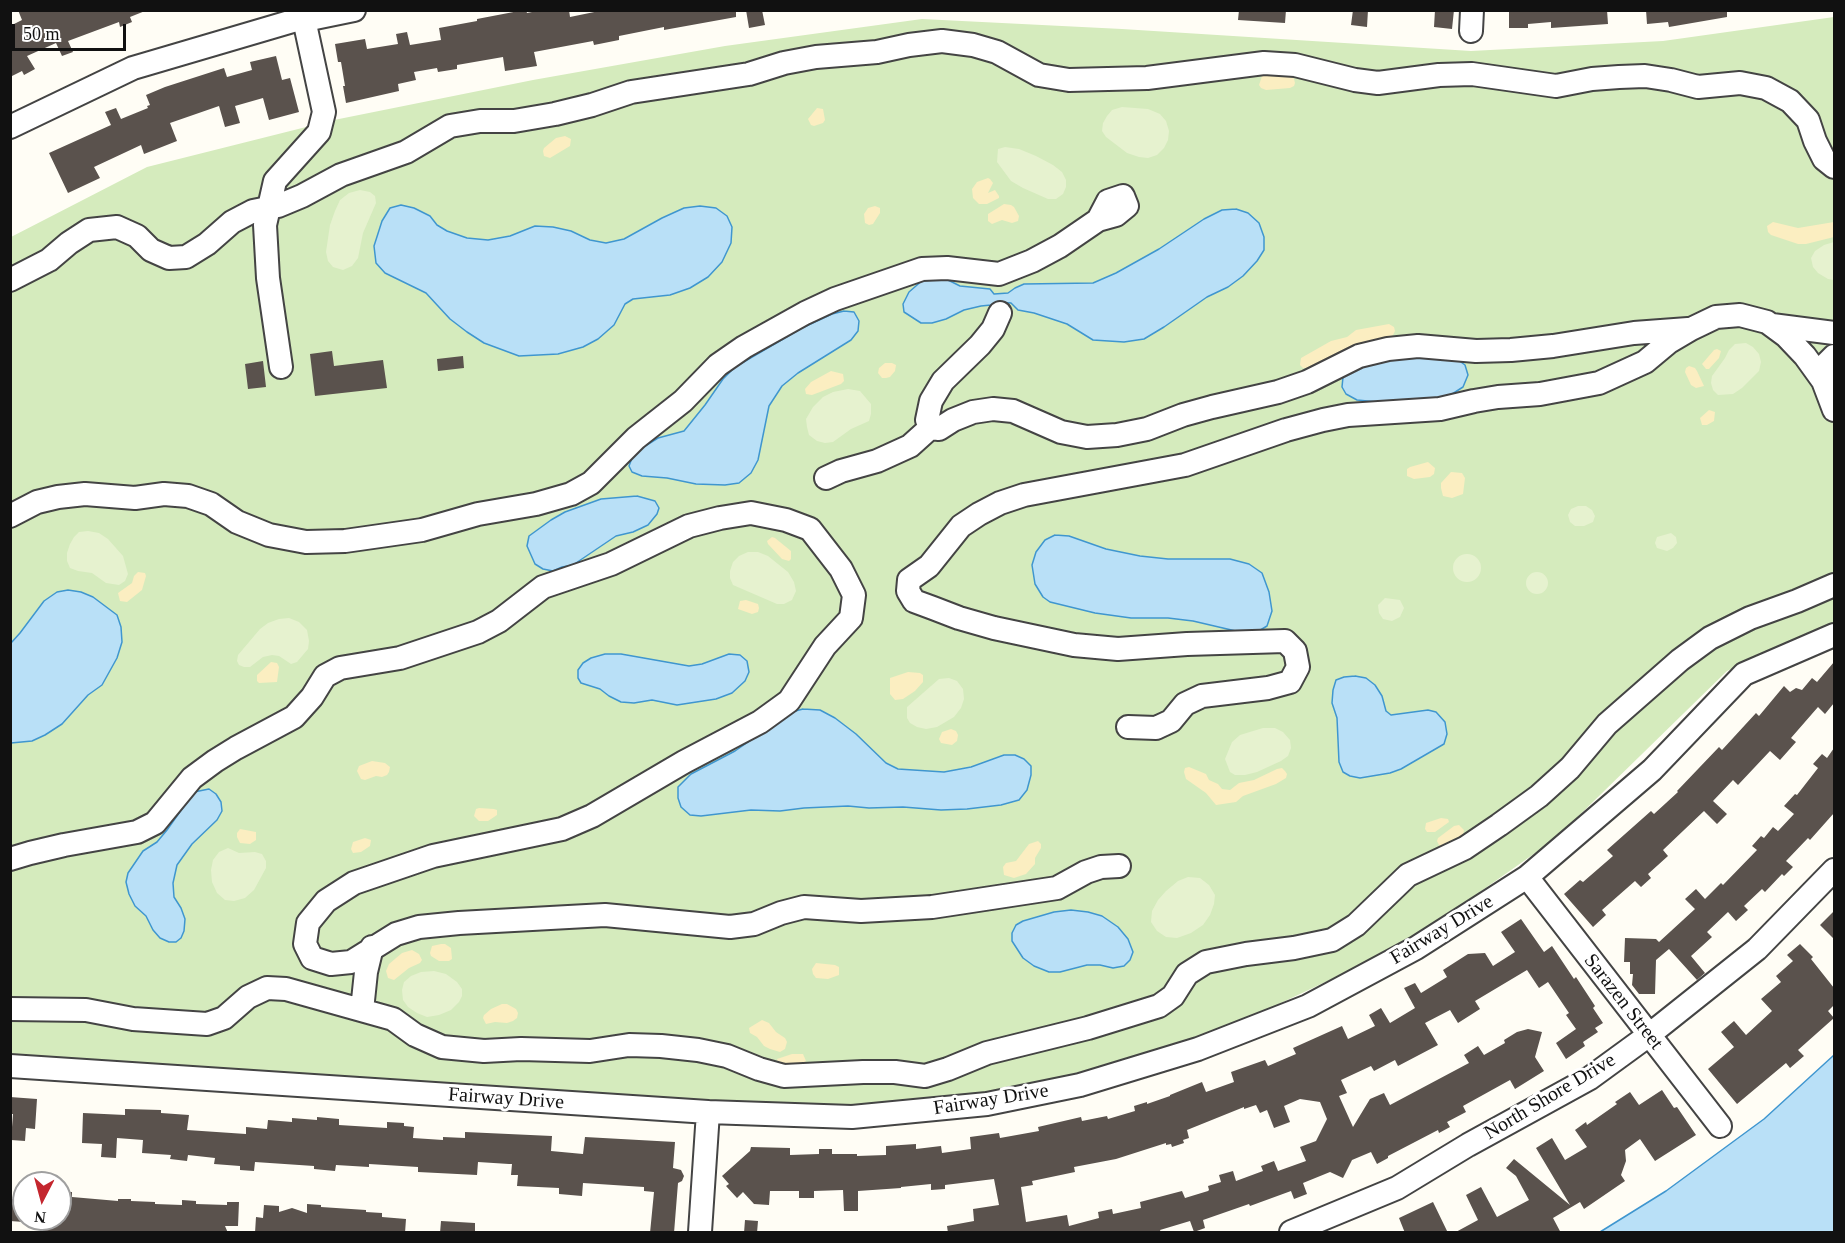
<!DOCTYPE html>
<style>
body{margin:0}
#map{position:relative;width:1845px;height:1243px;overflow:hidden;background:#fffdf5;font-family:Georgia,serif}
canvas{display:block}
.frame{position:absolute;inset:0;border:12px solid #111;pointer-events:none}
.north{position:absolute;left:12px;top:1171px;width:60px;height:60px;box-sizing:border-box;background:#fff;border:2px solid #a0a0a0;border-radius:50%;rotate:186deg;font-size:16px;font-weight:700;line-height:24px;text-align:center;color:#111}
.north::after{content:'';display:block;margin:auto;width:21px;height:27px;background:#c4262e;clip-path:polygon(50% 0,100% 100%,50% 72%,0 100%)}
.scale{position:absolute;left:12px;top:24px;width:114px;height:27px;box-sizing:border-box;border:3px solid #111;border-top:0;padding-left:8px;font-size:18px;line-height:21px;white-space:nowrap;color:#111;-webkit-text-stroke:4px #fff;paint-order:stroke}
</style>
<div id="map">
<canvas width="1845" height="1243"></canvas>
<div class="frame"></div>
<div class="north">N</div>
<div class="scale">50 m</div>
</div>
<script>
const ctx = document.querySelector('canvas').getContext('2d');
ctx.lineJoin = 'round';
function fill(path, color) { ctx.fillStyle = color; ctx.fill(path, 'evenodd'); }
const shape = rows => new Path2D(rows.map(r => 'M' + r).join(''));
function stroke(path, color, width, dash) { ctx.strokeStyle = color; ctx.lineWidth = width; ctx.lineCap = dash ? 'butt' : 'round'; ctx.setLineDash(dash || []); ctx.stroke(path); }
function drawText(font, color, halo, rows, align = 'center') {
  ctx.font = font + ' Georgia,serif'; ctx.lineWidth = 6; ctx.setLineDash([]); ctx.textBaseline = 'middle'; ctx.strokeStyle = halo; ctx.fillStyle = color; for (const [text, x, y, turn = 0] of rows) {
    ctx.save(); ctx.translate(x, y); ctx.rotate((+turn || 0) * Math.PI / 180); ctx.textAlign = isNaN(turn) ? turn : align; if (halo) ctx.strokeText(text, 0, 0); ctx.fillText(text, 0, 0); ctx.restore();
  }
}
fill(shape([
 [1834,17,1834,624,1727,671,1555,839,1406,944,1196,1043,983,1096,852,1106,702,1103,11,1056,11,237,147,167,334,120,533,80,725,46,922,19,1122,29,1471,51,1663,41]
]), '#d5ebbd');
fill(shape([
 [1267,74,1290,75,1294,79,1295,83,1294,86,1290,88,1266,90,1261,88,1259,85,1262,76],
 [817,108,823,109,825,120,823,123,814,126,811,125,808,119],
 [565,136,571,139,570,146,550,158,544,156,543,151,544,148,556,138],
 [988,178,990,179,993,183,988,193,995,190,999,196,999,198,987,204,979,204,973,198,972,189,977,182],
 [1004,204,1011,205,1014,207,1019,216,1018,221,1012,223,1002,220,992,224,988,221,988,214],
 [875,206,880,208,880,213,873,224,869,225,865,223,864,214,868,208],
 [1773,222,1798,228,1834,222,1834,237,1806,244,1798,244,1771,235,1768,232,1767,226],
 [1389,324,1394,327,1395,331,1393,335,1389,338,1331,357,1311,368,1303,368,1300,365,1301,358,1331,341,1347,337,1356,330],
 [1717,349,1721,351,1719,358,1709,369,1706,369,1702,364,1714,350],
 [885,363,892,363,896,365,895,371,890,377,886,378,882,378,878,373,879,368],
 [1689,366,1695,368,1697,371,1704,386,1696,388,1691,385,1685,372,1686,368],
 [831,371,843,374,844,381,841,384,812,395,806,394,805,389,811,382],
 [1709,410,1715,412,1714,421,1707,425,1702,425,1700,418],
 [1428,462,1435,468,1434,474,1430,477,1414,479,1407,476,1407,469,1410,467],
 [1451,472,1462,473,1465,478,1463,494,1452,498,1443,496,1441,488,1441,483],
 [772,537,775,538,791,551,791,559,789,561,782,559,768,544,767,541],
 [138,572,145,573,146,576,142,590,127,602,120,601,118,593,132,583,134,576],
 [746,600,758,604,759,608,758,612,752,614,738,609,740,601],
 [271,662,277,663,279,667,277,682,259,683,257,681,257,675],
 [908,672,920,673,923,675,923,682,915,691,903,699,895,700,890,694,890,678],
 [951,729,956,731,958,735,957,741,952,745,941,743,939,739,942,732],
 [372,761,385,763,390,767,389,772,387,775,382,777,376,776,365,780,361,779,357,771,359,766],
 [1189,767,1206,774,1209,780,1218,784,1222,789,1230,790,1239,783,1254,780,1277,769,1282,768,1285,771,1287,774,1286,778,1276,784,1243,796,1236,802,1216,805,1206,793,1186,779,1184,772,1185,768],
 [479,808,494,809,497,810,497,815,488,821,479,821,474,816,476,809],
 [1441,818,1448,819,1449,822,1435,832,1427,832,1425,829,1426,823],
 [1459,825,1464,830,1463,835,1452,840,1449,844,1442,847,1439,845,1437,841,1438,838,1454,826],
 [240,829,256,832,256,840,250,844,240,843,237,837,237,833],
 [365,838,371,840,370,846,361,852,353,853,351,849,353,842],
 [1038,841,1041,844,1041,848,1035,858,1035,864,1026,874,1014,878,1004,875,1003,867,1006,863,1016,861,1029,844],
 [441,944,445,944,451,948,452,959,449,961,439,961,431,956,430,953,432,946],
 [412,950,419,954,422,960,420,963,409,968,394,980,388,978,386,971,389,964,402,953],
 [816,963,835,965,839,967,839,975,828,979,816,978,813,974,812,969],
 [502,1004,507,1004,516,1009,518,1013,517,1018,513,1021,507,1023,495,1022,486,1024,483,1018,484,1015,491,1009],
 [762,1020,769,1023,776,1032,785,1038,787,1042,785,1049,780,1052,770,1049,764,1046,757,1037,750,1033,749,1028],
 [792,1054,803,1054,806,1061,799,1067,778,1064,777,1059]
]), '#fbeec1');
fill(shape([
 [1122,107,1148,109,1160,114,1166,121,1169,131,1168,140,1164,148,1157,155,1148,158,1139,157,1127,153,1106,137,1102,131,1103,123,1107,116,1112,110],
 [1005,147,1019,149,1036,156,1053,165,1062,172,1066,180,1066,187,1063,194,1056,199,1048,199,1023,188,1011,181,997,162,998,149],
 [360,190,370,192,375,196,376,203,363,233,358,258,352,266,343,270,333,267,328,261,326,252,330,225,335,211,340,200,349,193],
 [1834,242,1834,280,1828,279,1818,273,1813,267,1811,258,1815,251,1824,245],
 [1746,343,1753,347,1759,354,1761,362,1759,371,1742,388,1733,394,1718,395,1713,390,1711,383,1712,376,1725,358,1729,350,1735,344],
 [848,389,860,391,871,404,871,414,869,421,851,429,833,442,825,443,817,441,809,435,807,427,806,419,813,407,823,397,833,392],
 [1578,506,1586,506,1592,510,1595,516,1593,522,1584,526,1575,526,1570,522,1568,515,1571,509],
 [88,531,99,533,108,539,123,556,128,574,125,581,119,585,106,583,92,573,78,571,70,568,67,561,67,553,70,544,74,537,79,532],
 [1671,533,1676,537,1677,543,1673,548,1667,551,1657,548,1655,543,1657,537],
 [748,552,758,552,768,556,788,572,794,582,796,591,792,600,784,604,777,604,733,585,730,578,730,571,733,562,739,556],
 '1453 568a14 14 0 1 1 28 0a14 14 0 1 1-28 0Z',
 '1526 583a11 11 0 1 1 22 0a11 11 0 1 1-22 0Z',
 [1385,598,1400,600,1404,608,1400,617,1392,621,1383,619,1379,613,1378,605],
 [289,618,299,622,307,630,309,641,308,649,297,662,291,664,279,656,272,655,263,657,250,667,244,667,239,665,237,661,238,655,260,629,268,623,279,619],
 [949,678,957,681,963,689,964,699,961,708,954,717,937,727,926,729,917,727,910,723,907,718,907,707,939,679],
 [1263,728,1275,728,1283,732,1290,740,1291,748,1288,756,1281,761,1257,772,1245,775,1235,775,1230,772,1225,759,1232,742,1240,735],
 [228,848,239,853,255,852,262,854,266,861,266,868,254,890,245,898,234,901,225,900,217,893,212,882,211,870,213,860,219,852],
 [1188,877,1200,878,1209,885,1215,895,1214,904,1210,915,1203,925,1191,933,1177,938,1166,937,1157,931,1151,922,1152,911,1158,900,1166,891,1178,881],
 [434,971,446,974,457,982,462,989,462,996,459,1002,451,1010,439,1015,427,1017,417,1013,408,1007,403,1000,402,990,404,982,411,976,421,972]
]), '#e6f2cf');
const water = shape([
 [401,205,414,208,430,216,437,225,447,231,467,238,488,240,510,236,535,226,553,227,571,231,590,240,606,243,624,239,662,218,684,208,700,206,716,208,727,216,732,227,731,243,722,262,708,277,690,288,670,295,633,299,625,304,614,325,598,339,583,347,558,354,519,356,484,343,467,332,450,319,426,293,385,273,376,263,374,246,382,221,390,208,401,205],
 [1236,209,1248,213,1259,223,1264,237,1264,250,1257,261,1243,276,1228,287,1207,297,1164,327,1144,339,1124,342,1093,340,1067,324,1034,313,1018,310,1011,303,997,302,991,305,981,306,964,310,946,319,932,323,921,323,904,312,903,304,909,292,924,279,946,279,960,286,990,289,994,294,1008,293,1015,288,1024,284,1093,283,1116,273,1159,249,1204,219,1222,210,1236,209],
 [844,311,854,312,859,321,858,331,851,340,798,373,782,386,769,406,758,460,751,473,739,483,725,485,696,484,667,478,642,476,632,472,629,466,632,458,642,448,658,438,684,431,705,405,723,379,735,367,802,328,832,314,844,311],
 [1383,355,1454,357,1465,365,1468,375,1463,387,1449,396,1428,399,1378,402,1357,400,1346,394,1342,387,1343,377,1349,368,1383,355],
 [637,496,655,501,659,508,657,514,648,525,633,532,616,536,573,565,562,567,553,571,543,569,535,564,527,546,529,536,551,520,565,512,601,499,637,496],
 [1055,535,1069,536,1106,549,1140,556,1168,559,1230,559,1249,564,1262,573,1269,592,1272,611,1267,626,1257,632,1240,632,1193,621,1168,618,1131,618,1095,613,1050,602,1043,597,1035,584,1032,565,1036,552,1045,540,1055,535],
 [68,590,81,592,93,597,117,615,121,627,122,642,117,658,102,685,88,695,62,724,45,735,32,741,11,743,11,643,20,633,44,601,57,592,68,590],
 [605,654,621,654,689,666,702,664,729,654,740,655,747,661,749,672,745,681,732,693,716,699,677,705,652,700,634,703,621,702,609,696,600,689,581,683,578,678,578,670,583,663,591,658,605,654],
 [1355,676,1366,678,1375,685,1382,696,1386,711,1391,715,1428,710,1436,712,1445,722,1447,734,1444,744,1401,769,1390,773,1360,778,1350,776,1343,772,1339,762,1337,718,1332,703,1333,690,1336,680,1344,677,1355,676],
 [803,709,820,710,835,718,856,734,886,763,898,769,944,772,971,767,1004,755,1015,755,1024,759,1031,766,1031,775,1027,790,1019,800,1001,805,967,809,941,810,903,807,869,808,848,806,804,808,780,811,751,810,701,816,690,815,681,807,678,798,678,787,691,774,735,751,770,727,788,713,803,709],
 [209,789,216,794,221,802,222,811,217,820,192,844,177,865,173,883,174,897,181,908,185,919,184,931,181,938,176,942,169,942,160,938,153,930,146,916,135,906,129,894,126,882,128,873,143,851,157,842,167,830,194,792,209,789],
 [1071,910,1088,912,1102,916,1118,927,1128,939,1133,952,1130,960,1124,966,1113,968,1100,965,1087,965,1060,972,1049,972,1034,966,1023,958,1012,941,1012,933,1016,925,1023,921,1054,912,1071,910],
 [1834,1055,1834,1232,1600,1232,1666,1191,1764,1119,1834,1055]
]);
fill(water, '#b9e0f7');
stroke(water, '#3f96cf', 1.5);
fill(shape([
 [18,10,145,10,145,11,130,17,132,22,120,27,119,22,68,41,73,52,62,56,56,43,27,56,35,69,24,75,22,71,10,77,10,26,22,20],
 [524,10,526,10,527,13,542,10,569,10,570,17,604,10,736,10,736,17,664,30,664,27,619,36,619,40,594,45,593,41,534,52,537,66,505,71,503,57,457,65,457,69,438,72,437,68,414,72,416,80,398,84,399,91,346,103,343,86,345,86,341,62,338,62,335,44,365,39,367,49,398,44,396,34,407,32,410,45,441,40,439,28,477,21,477,19],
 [746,10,762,10,765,25,749,28],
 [1239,10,1286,10,1285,23,1238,20],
 [1353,10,1368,10,1367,27,1351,25],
 [1435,10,1454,10,1452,29,1434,27],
 [1509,10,1607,10,1608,24,1551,28,1551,22,1528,24,1528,28,1509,28],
 [1646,10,1727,10,1727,17,1669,27,1668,22,1647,24],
 [276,56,282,80,290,78,299,112,269,120,263,98,235,106,240,123,225,127,219,106,170,123,177,141,144,154,141,145,94,167,100,178,68,193,49,153,111,125,105,112,116,108,121,119,148,108,147,106,150,105,146,95,165,87,224,68,227,77,252,70,250,62],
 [332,351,334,366,383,360,387,388,315,396,310,354],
 [463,356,464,368,438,371,437,359],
 [263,361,266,387,248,389,245,364],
 [1834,662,1834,703,1825,714,1818,707,1791,738,1796,742,1780,760,1770,751,1738,785,1733,780,1713,801,1727,814,1717,824,1704,811,1663,850,1668,856,1648,874,1651,878,1641,887,1635,881,1602,910,1606,915,1593,927,1564,894,1580,880,1583,882,1613,856,1607,850,1651,811,1654,814,1678,792,1677,791,1719,747,1722,750,1756,713,1759,716,1784,686,1790,692,1796,688,1802,690,1812,678,1817,682],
 [1834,748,1834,813,1810,840,1808,838,1786,861,1793,867,1784,876,1782,874,1765,892,1762,889,1744,906,1748,910,1736,921,1728,912,1707,932,1712,937,1691,956,1705,973,1697,980,1669,949,1656,960,1655,994,1639,994,1632,985,1633,974,1630,974,1630,962,1624,962,1625,938,1656,939,1659,942,1695,909,1685,899,1696,889,1705,899,1721,883,1723,885,1757,850,1752,846,1761,836,1764,838,1773,827,1778,831,1794,814,1784,806,1795,794,1797,795,1818,768,1813,764,1822,754,1827,758],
 [1834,911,1834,939,1820,925],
 [1521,919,1544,952,1552,946,1574,979,1576,977,1595,1006,1593,1008,1603,1023,1595,1028,1598,1032,1583,1042,1585,1046,1566,1059,1556,1043,1576,1029,1566,1015,1569,1013,1548,982,1539,988,1527,970,1475,1001,1480,1009,1458,1023,1450,1010,1425,1023,1438,1045,1398,1066,1395,1060,1374,1071,1371,1066,1341,1080,1347,1093,1339,1096,1353,1127,1370,1099,1384,1093,1390,1105,1469,1063,1464,1055,1478,1046,1484,1055,1505,1043,1504,1040,1517,1032,1528,1029,1542,1032,1535,1057,1544,1071,1515,1089,1510,1080,1463,1106,1466,1112,1447,1122,1450,1127,1439,1133,1438,1130,1388,1156,1388,1158,1377,1164,1371,1152,1352,1160,1343,1178,1330,1172,1303,1183,1307,1194,1294,1199,1291,1191,1250,1206,1249,1204,1203,1220,1205,1228,1194,1232,1190,1221,1160,1230,1161,1233,948,1233,947,1226,974,1221,973,1209,999,1205,994,1179,945,1185,945,1189,931,1190,931,1184,901,1187,901,1188,858,1191,858,1211,844,1211,843,1190,814,1191,814,1198,799,1198,799,1191,770,1191,769,1205,754,1204,743,1192,737,1198,726,1186,729,1184,722,1176,750,1151,751,1147,790,1148,790,1155,819,1154,819,1149,832,1149,832,1154,857,1154,857,1156,886,1155,886,1146,916,1144,916,1149,941,1146,942,1153,971,1149,970,1137,999,1133,1000,1138,1039,1131,1038,1127,1081,1117,1082,1121,1107,1116,1108,1119,1135,1111,1134,1106,1147,1102,1147,1104,1170,1096,1170,1095,1202,1082,1206,1092,1234,1082,1231,1072,1265,1060,1268,1066,1296,1054,1293,1048,1342,1026,1348,1039,1375,1026,1369,1015,1381,1008,1390,1023,1415,1008,1404,988,1415,983,1421,993,1447,977,1443,970,1468,954,1485,953,1493,966,1515,952,1501,932],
 [1300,1099,1320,1102,1327,1119,1316,1141,1300,1147,1306,1161,1278,1171,1274,1161,1261,1166,1263,1171,1236,1181,1233,1171,1219,1175,1221,1182,1208,1186,1209,1190,1208,1191,1185,1198,1182,1191,1140,1202,1141,1208,1113,1214,1112,1209,1098,1212,1099,1218,1069,1226,1067,1215,1026,1222,1021,1187,1033,1185,1032,1181,1075,1172,1074,1167,1116,1159,1166,1143,1166,1145,1171,1144,1172,1147,1184,1143,1183,1140,1189,1138,1187,1130,1244,1107,1244,1109,1256,1105,1260,1113,1267,1110,1274,1128,1290,1122,1284,1106],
 [1800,944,1813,957,1811,959,1834,988,1834,1005,1828,1011,1834,1018,1798,1050,1804,1056,1790,1068,1786,1063,1737,1104,1708,1069,1734,1047,1721,1032,1734,1021,1746,1035,1772,1011,1761,999,1781,982,1776,976,1793,961,1787,955],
 [1662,1090,1674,1108,1677,1107,1696,1135,1655,1161,1640,1139,1625,1150,1626,1161,1621,1175,1625,1181,1584,1209,1580,1202,1553,1218,1561,1233,1454,1233,1478,1220,1466,1195,1481,1187,1497,1217,1529,1200,1516,1176,1506,1168,1514,1159,1570,1205,1536,1148,1552,1138,1565,1160,1587,1147,1575,1130,1586,1122,1587,1125,1617,1104,1615,1102,1630,1092,1639,1105],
 [10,1097,37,1099,35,1129,26,1128,25,1141,11,1140,13,1114,10,1114],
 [125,1109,161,1110,161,1113,189,1115,187,1130,246,1134,246,1127,267,1129,268,1120,292,1122,292,1118,317,1120,317,1117,339,1119,339,1125,387,1128,387,1122,404,1123,404,1126,414,1127,413,1138,443,1140,443,1137,465,1138,465,1132,552,1136,551,1151,583,1154,585,1137,675,1142,673,1168,681,1170,684,1176,682,1181,678,1183,674,1233,650,1233,654,1192,644,1191,644,1187,583,1183,582,1196,559,1194,559,1188,517,1186,518,1175,511,1175,512,1164,509,1164,478,1162,477,1175,418,1172,418,1167,369,1164,369,1167,336,1165,335,1171,314,1169,314,1166,255,1162,254,1171,240,1170,240,1166,214,1164,215,1158,188,1155,187,1161,170,1159,171,1155,142,1153,143,1140,117,1138,116,1158,101,1157,102,1144,82,1143,83,1113,125,1115],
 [60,1192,72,1192,72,1197,118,1201,118,1199,131,1199,131,1201,155,1202,155,1204,182,1205,182,1200,196,1201,196,1204,227,1205,227,1202,239,1202,238,1226,225,1226,228,1233,41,1233,42,1219,60,1219],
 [10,1199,24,1200,24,1222,10,1221],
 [1433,1202,1448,1233,1405,1233,1399,1218],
 [307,1204,321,1205,321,1207,366,1210,366,1212,382,1213,382,1217,406,1219,405,1233,255,1233,256,1217,263,1218,264,1205,279,1206,279,1212,292,1208,307,1213],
 [745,1220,758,1221,757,1233,744,1233],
 [441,1221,475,1223,475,1233,440,1233]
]), '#5a524d');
const minor = shape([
 [1471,31,1472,10],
 [10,127,133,68,303,18,315,18,354,10],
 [10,280,49,260,69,243,89,230,117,227,137,236,151,250,169,258,186,257,207,244,232,222,253,211,278,206,302,196,341,175,406,152,450,126,480,121,514,121,555,114,592,105,631,92,749,74,784,63,816,57,877,52,909,45,942,41,973,45,997,52,1039,75,1069,80,1147,78,1264,63,1295,65,1355,80,1378,83,1439,75,1472,74,1556,86,1592,79,1619,77,1645,76,1671,80,1698,87,1740,83,1766,88,1790,101,1808,120,1815,141,1824,159,1834,167],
 [1000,313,993,329,980,345,943,381,931,401,927,420,930,428,939,429,953,420,973,412,993,409,1013,411,1061,432,1087,437,1117,435,1147,429,1183,415,1212,407,1278,392,1307,382,1359,356,1388,349,1418,346,1476,351,1511,350,1553,346,1634,333,1688,329],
 [1772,325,1834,333],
 [281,367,268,278,265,225,275,181,319,132,324,112,302,10],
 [1823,381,1826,364,1834,356],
 [826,478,841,471,877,461,910,446,930,428],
 [10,516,37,502,58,497,85,494,135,498,164,494,188,496,211,504,237,522,269,535,306,542,345,541,422,530,478,514,536,504,571,494,591,483,636,438,683,401,718,365,744,347,805,313,835,299,922,269,947,268,999,274,1032,261,1060,246,1098,220,1116,215,1127,206,1123,196,1108,201,1098,220],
 [1128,727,1156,728,1171,721,1185,704,1202,696,1268,688,1290,682,1298,667,1295,651,1285,641,1187,644,1118,649,1074,645,994,628,959,618,933,608,914,601,908,591,909,580,929,566,961,526,979,514,1000,503,1024,495,1185,465,1286,430,1323,420,1348,415,1440,409,1474,401,1498,397,1540,394,1599,383,1645,362,1669,342,1691,329,1716,317,1740,315,1767,322,1786,336,1805,356,1823,381,1834,410],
 [10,859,30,853,64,845,137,832,155,823,192,778,215,761,236,748,294,717,312,697,325,676,340,668,400,658,478,632,499,621,543,587,611,564,689,526,720,518,751,513,786,520,810,529,841,569,854,595,851,618,825,646,789,701,760,722,684,762,592,816,562,829,433,856,354,883,326,901,308,923,305,944,312,958,331,964,351,962,396,934,419,927,459,923,605,915,730,927,754,924,781,913,804,907,861,911,932,907,1057,888,1086,872,1101,867,1119,866],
 [1527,877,1720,1126],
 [10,1009,86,1010,133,1019,207,1024,224,1018,248,997,267,988,286,989,393,1019,415,1035,442,1047,484,1051,521,1049,590,1051,629,1045,661,1046,698,1050,727,1056,759,1069,784,1076,863,1072,895,1072,925,1076,948,1069,987,1053,1088,1028,1159,1006,1173,996,1187,974,1206,962,1246,954,1294,948,1332,940,1356,925,1408,875,1465,848,1499,825,1539,796,1570,768,1607,724,1680,660,1710,638,1750,618,1797,601,1834,585],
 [362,1010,366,972,372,947],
 [10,1066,708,1112,852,1117,987,1104,1080,1085,1198,1049,1308,1006,1416,948,1527,877,1652,770,1744,674,1834,635],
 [700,1232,708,1112],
 [1291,1232,1397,1188,1468,1145,1590,1078,1649,1035,1757,949,1834,870]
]);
stroke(minor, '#444', 26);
stroke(minor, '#fff', 22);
drawText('20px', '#111', '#fff', [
 ["Fairway Drive",1442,930,-31],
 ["Sarazen Street",1623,1002,52],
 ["North Shore Drive",1550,1097,-31],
 ["Fairway Drive",506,1099,4],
 ["Fairway Drive",991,1100,-9]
]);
</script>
